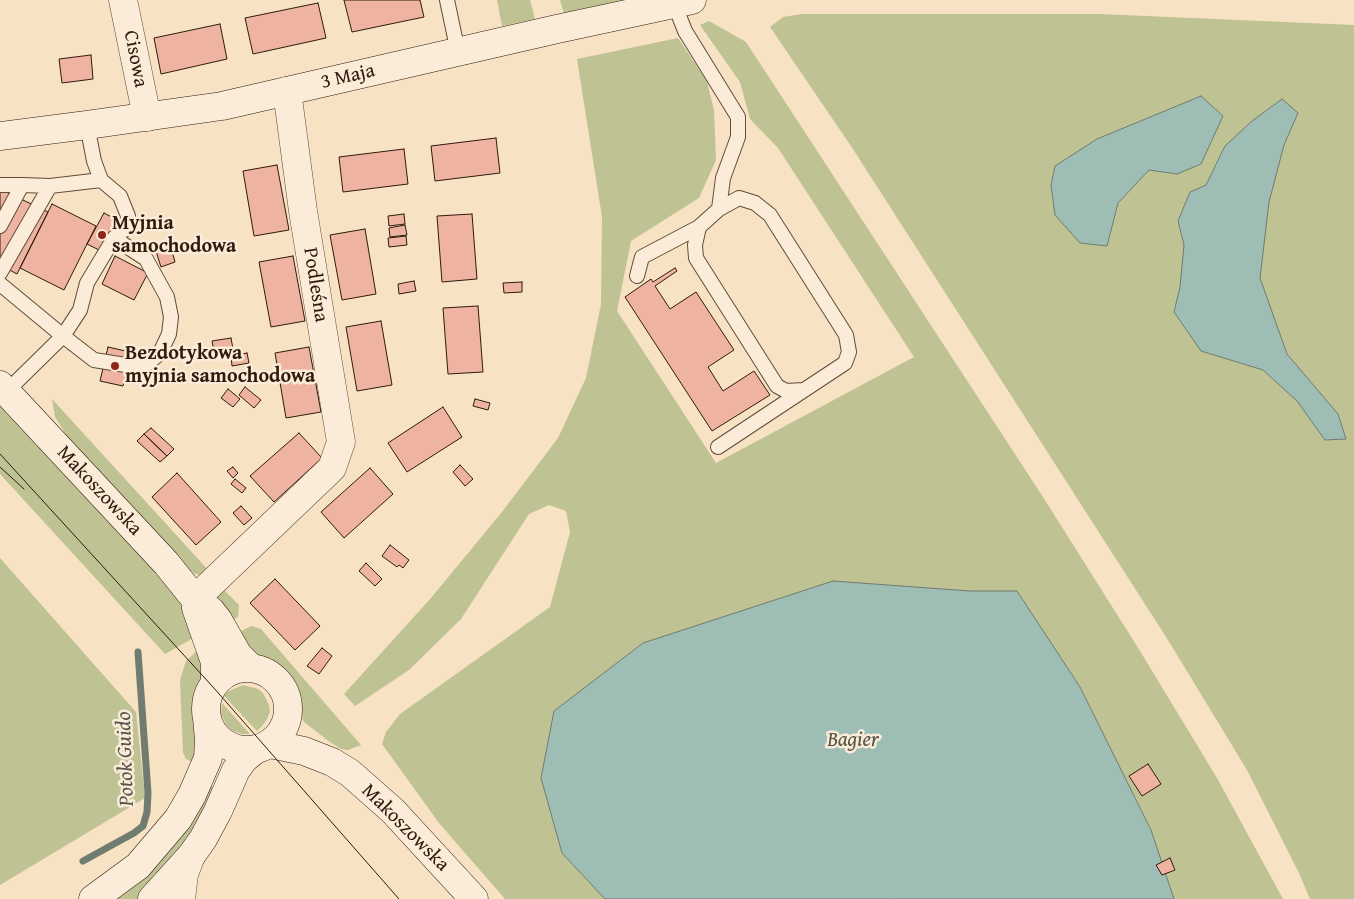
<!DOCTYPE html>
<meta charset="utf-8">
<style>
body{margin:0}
canvas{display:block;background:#f7e2c4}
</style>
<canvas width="1354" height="899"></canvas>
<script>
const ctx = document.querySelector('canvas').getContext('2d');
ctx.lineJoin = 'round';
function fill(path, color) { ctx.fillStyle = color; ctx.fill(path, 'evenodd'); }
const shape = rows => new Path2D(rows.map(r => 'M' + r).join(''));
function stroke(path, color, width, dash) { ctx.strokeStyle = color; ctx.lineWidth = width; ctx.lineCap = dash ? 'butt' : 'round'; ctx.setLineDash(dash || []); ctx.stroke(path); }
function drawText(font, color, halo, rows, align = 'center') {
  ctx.font = font + ' "Gentium Book Plus",serif'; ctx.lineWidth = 5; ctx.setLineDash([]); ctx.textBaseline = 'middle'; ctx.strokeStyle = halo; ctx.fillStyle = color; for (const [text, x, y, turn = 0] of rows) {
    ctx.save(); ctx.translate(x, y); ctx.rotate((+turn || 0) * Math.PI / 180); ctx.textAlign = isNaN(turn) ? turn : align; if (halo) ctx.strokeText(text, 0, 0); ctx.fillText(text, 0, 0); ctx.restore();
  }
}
fill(shape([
 [497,0,530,0,535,19,502,26],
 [560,0,626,0,564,14],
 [802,14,1100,14,1354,25,1354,899,1310,899,1299,873,1247,770,1168,640,851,146,770,27,783,17],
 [709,21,746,42,1043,497,1140,651,1217,778,1283,899,1174,899,1151,830,1017,591,970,591,562,853,605,899,505,899,439,823,382,744,386,732,400,714,550,607,570,532,566,511,549,505,529,514,461,619,409,670,355,706,344,694,431,598,502,512,558,438,586,378,601,304,602,217,577,59,678,38,707,82,714,110,716,160,699,198,631,241,617,311,716,463,914,357,778,148,750,119,740,82,700,25],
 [52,399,211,573,201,575,195,574,185,567,67,436,55,417],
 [0,404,158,575,181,604,197,636,165,654,0,474],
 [0,558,136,712,145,798,0,885],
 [222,588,239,605,238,617,231,621,218,602,217,597],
 [251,626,261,629,361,745,348,750,341,749,330,742,304,722,299,711,290,687,282,675,271,666,250,652,238,633],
 [201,647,204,679,196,702,195,763,186,759,183,753,180,680,186,661],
 [243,685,258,689,263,693,269,705,270,712,267,719,263,725,257,731,224,696,229,691],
 [222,703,250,734,242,734,233,731,227,726,221,714],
 [206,784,220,790,203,822,143,895,138,899,114,899]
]), '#bfc292');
const water = shape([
 [1201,96,1223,116,1201,164,1177,174,1149,170,1118,203,1107,246,1080,243,1055,215,1051,185,1055,166,1097,139,1201,96],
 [1282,99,1298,113,1284,145,1269,202,1260,278,1287,354,1338,414,1346,439,1325,440,1297,401,1263,370,1201,351,1174,312,1180,287,1184,245,1178,221,1190,192,1206,185,1225,146,1252,121,1282,99],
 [833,581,970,591,1017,591,1080,687,1151,830,1174,899,605,899,562,853,541,778,554,711,643,643,833,581]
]);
fill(water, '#9dbdb5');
stroke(water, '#717c71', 1);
stroke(shape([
 [83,861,134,833,143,826,147,812,148,793,138,652]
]), '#717c71', 7);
const building = shape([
 [344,0,420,0,424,17,352,32,344,0],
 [318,3,326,38,253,54,245,18,318,3],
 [220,24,227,59,161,74,154,38,220,24],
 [91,55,93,79,62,83,59,59,91,55],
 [496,138,500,173,435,181,431,146,496,138],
 [404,149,408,184,343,192,339,157,404,149],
 [277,165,289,230,254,236,243,171,277,165],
 [0,189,48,212,17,274,0,265,0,189],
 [52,204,96,226,64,290,20,268,52,204],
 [104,213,119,221,103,252,87,244,104,213],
 [404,214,405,224,389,226,388,216,404,214],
 [472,214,477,279,442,282,437,216,472,214],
 [405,225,407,235,390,237,389,228,405,225],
 [365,229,376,294,342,300,330,235,365,229],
 [406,236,407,245,389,247,388,238,406,236],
 [169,240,175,262,161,267,154,245,169,240],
 [115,256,148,273,134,300,102,284,115,256],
 [293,256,305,321,271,327,259,262,293,256],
 [675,268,677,271,655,286,670,309,696,292,734,350,708,367,723,391,754,371,770,395,712,431,625,297,651,279,653,282,675,268],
 [414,281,416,291,399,294,398,284,414,281],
 [522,282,522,292,504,293,503,283,522,282],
 [478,306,483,372,448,374,443,308,478,306],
 [381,321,392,385,357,391,346,327,381,321],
 [231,338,233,349,214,351,212,341,231,338],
 [108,347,130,352,123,386,100,381,108,347],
 [309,347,321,412,286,418,275,353,309,347],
 [247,353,249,363,232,366,231,356,247,353],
 [245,387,261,400,254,408,239,395,245,387],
 [228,389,240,399,233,407,221,398,228,389],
 [475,399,490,403,488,410,473,406,475,399],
 [443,407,462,437,407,472,388,443,443,407],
 [151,428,174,449,167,456,144,434,151,428],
 [299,433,322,458,274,502,250,476,299,433],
 [144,434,167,456,160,462,137,441,144,434],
 [460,465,473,479,465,486,453,472,460,465],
 [233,467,238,473,233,478,227,471,233,467],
 [370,468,393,494,344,538,321,512,370,468],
 [177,473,221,522,196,545,152,497,177,473],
 [235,479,246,488,242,493,231,484,235,479],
 [241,506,252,518,244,525,233,513,241,506],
 [390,545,409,560,403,568,399,565,397,567,382,556,390,545],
 [366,563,382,579,375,586,359,571,366,563],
 [275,579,320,626,295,650,250,603,275,579],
 [322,648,332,656,319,674,307,666,322,648],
 [1148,764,1161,784,1142,796,1129,776,1148,764],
 [1170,858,1175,870,1162,875,1156,865,1170,858]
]);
fill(building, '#eeb4a1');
stroke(building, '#2f1a0c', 1);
const lane = shape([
 [447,0,458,52],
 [674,3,685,31,738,117,738,137,723,178,719,209],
 [0,185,22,185],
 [0,226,22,185,50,186,101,180],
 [0,273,50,186],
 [637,276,642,257,699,227],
 [0,284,63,336,80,310,87,283,114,238,125,229,128,222,128,216,120,196,101,180,94,161,87,125],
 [6,392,63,336,94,360,132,366,148,363,160,353,169,334,171,317,167,297,146,259,114,238],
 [718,447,845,363,849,352,846,335,770,215,755,203,739,198,719,209,699,227,695,245,696,258,777,386,786,391,804,390]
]);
const street = shape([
 [123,0,147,117],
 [195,599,332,468,341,442,303,211,287,91],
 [181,899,184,874,191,856]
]);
const secondary = shape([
 [0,136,87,125,222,106,557,29,692,0],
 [0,385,166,563,195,599,211,611,218,620,238,655,251,668],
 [196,608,215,662,215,684],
 '206 709a41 41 0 1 1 82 0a41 41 0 1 1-82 0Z',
 [270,744,304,751,332,762,350,773,393,811,474,899],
 [93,899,138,866,178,819,192,795,208,758,209,740,207,717],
 [152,899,191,856,203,839,218,811,236,770,244,759,255,750]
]);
stroke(lane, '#614c3a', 16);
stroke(street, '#614c3a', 29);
stroke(secondary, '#2f1a0c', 29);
stroke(lane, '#faecd9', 14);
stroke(street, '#faecd9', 28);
stroke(secondary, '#faecd9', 28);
stroke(shape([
 [0,454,213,687,399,899],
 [0,467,24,489]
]), '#2f1a0c', 1);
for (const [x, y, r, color] of [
 [102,235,5,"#8f2418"],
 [115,366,5,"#8f2418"]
]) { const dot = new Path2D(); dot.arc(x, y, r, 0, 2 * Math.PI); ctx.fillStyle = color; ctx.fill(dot); stroke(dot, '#faecd9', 2); }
drawText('20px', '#2f1a0c', '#faecd9', [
 ["Cisowa",135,59,79],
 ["3 Maja",348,77,-13],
 ["Podleśna",315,285,81],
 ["Makoszowska",99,491,47],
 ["Makoszowska",405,828,45]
]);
drawText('bold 20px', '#2f1a0c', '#faecd9', [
 ["Myjnia",112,224],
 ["samochodowa",112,247],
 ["Bezdotykowa",125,354],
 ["myjnia samochodowa",125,377]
], 'left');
drawText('italic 21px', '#565347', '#faecd9', [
 ["Bagier",853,741],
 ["Potok Guido",126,759,-92]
]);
</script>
